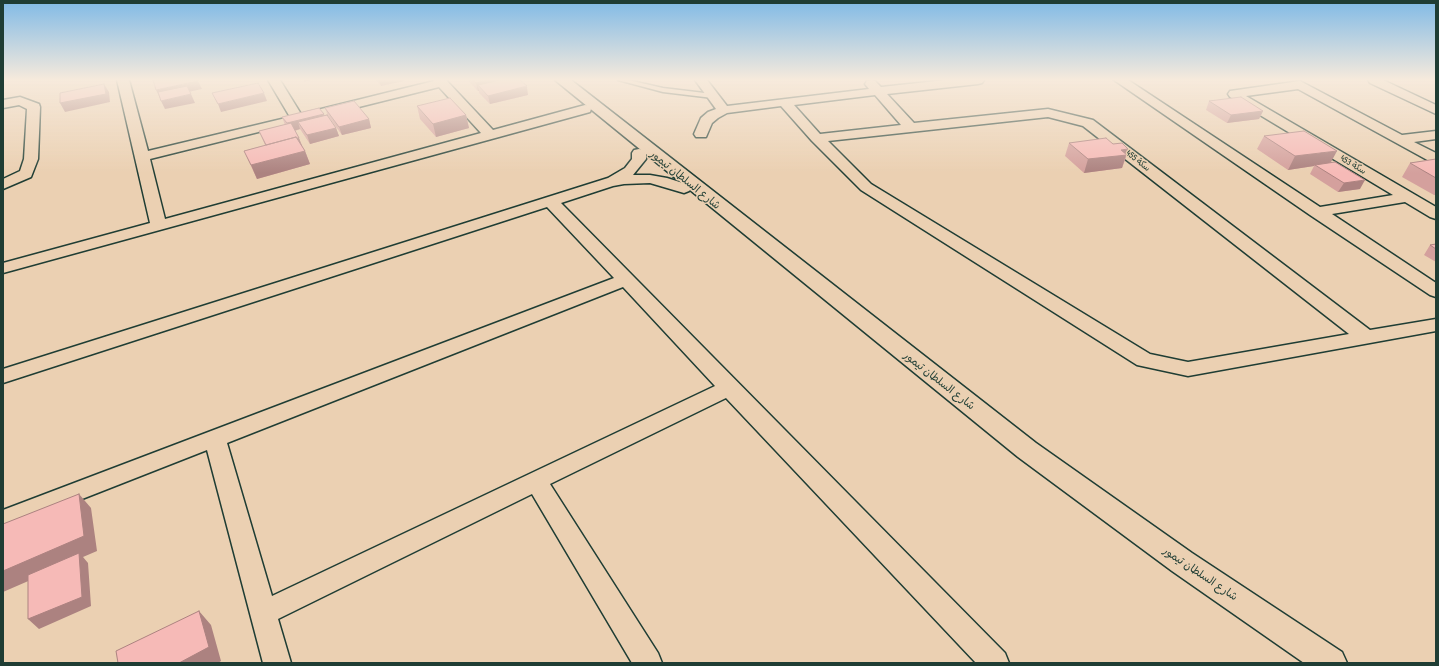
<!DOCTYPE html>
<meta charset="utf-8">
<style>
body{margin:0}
#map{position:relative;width:1439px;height:666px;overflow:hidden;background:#ebd0b2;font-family:"Patrick Hand",sans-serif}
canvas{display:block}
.frame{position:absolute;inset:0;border:4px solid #1f3d34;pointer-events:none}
</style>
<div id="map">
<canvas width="1439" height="666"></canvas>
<div class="frame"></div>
</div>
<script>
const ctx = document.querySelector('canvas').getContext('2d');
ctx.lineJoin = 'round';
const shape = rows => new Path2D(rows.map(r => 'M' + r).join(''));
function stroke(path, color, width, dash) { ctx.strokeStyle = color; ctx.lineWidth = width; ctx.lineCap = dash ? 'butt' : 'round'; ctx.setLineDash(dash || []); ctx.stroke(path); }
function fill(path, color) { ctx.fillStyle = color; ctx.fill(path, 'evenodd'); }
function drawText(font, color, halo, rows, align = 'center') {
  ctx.font = font + ' "Patrick Hand","Playpen Sans Arabic",sans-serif'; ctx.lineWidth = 3; ctx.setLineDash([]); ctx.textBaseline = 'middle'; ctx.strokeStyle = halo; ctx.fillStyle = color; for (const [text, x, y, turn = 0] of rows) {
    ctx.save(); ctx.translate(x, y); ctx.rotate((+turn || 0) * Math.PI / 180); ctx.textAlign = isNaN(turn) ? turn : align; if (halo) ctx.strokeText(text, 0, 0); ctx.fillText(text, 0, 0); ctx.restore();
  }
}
const service = shape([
 [618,80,628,80,663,88,713,94,716,96,713,98,663,92,618,80]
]);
const minor = shape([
 [117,80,129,80,148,151,290,117,268,80,280,80,301,114,434,81,433,80,446,80,493,130,585,105,590,106,591,109,590,112,3,273,3,263,150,223,117,80],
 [439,87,481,133,165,219,150,159,439,87],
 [695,80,707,80,727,106,869,89,865,84,867,81,871,80,875,81,881,87,946,80,984,80,982,83,978,84,887,94,914,123,1048,109,1093,120,1370,330,1436,319,1436,331,1188,376,1137,365,861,190,812,141,781,106,727,113,718,118,712,123,706,137,696,137,694,134,701,118,708,112,716,109,695,80],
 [875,95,901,125,820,134,794,105,875,95],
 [1048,117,1083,126,1349,334,1188,362,1150,354,871,184,828,141,1048,117],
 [1114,80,1128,80,1320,207,1393,195,1230,97,1228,94,1230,91,1300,81,1402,135,1436,131,1436,139,1414,142,1436,153,1436,163,1431,162,1298,89,1246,96,1436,207,1436,219,1430,217,1405,202,1332,214,1436,283,1436,297,1430,295,1310,215,1114,80],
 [1368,80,1383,80,1436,105,1436,114,1370,83,1368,80],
 [20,97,39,104,40,107,38,159,31,177,3,189,3,179,20,171,24,159,27,109,19,105,3,108,3,100,20,97],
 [639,149,644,150,646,153,646,159,633,175,650,175,667,178,689,185,692,188,689,191,684,193,650,183,624,184,613,186,561,203,1005,653,1009,663,976,663,726,398,550,484,658,653,662,663,632,663,532,494,278,619,291,663,263,663,207,450,3,530,3,510,614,278,547,207,3,383,3,369,608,178,625,168,632,159,632,153,634,150,639,149],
 [623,287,715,386,272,596,227,443,623,287]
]);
const secondary = shape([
 [555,80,571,80,1036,443,1192,553,1342,652,1347,663,1304,663,1172,571,1018,457,555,80]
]);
stroke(service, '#1f3d34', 3);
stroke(minor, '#1f3d34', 3);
stroke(secondary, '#1f3d34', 3);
fill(service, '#ebd0b2');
fill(minor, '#ebd0b2');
fill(secondary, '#ebd0b2');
fill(shape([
 [376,80,404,80,404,81,381,86],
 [469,80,520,80,528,95,490,104,479,93,479,91,478,91,469,82],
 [1209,101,1263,111,1259,119,1227,123,1206,110],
 [417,106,466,115,469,128,436,137,420,119],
 [325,108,369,119,371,128,342,135,328,116],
 [324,116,336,128,339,136,310,144,300,129,295,131,305,151,310,164,257,179,244,151,265,145,259,131,285,125,282,117],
 [1264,136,1331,162,1360,189,1338,192,1310,174,1314,166,1288,170,1257,149],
 [1069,143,1126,154,1127,155,1122,168,1084,173,1065,156],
 [1436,159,1436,195,1434,195,1402,177,1410,163],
 [1436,244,1436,262,1424,255,1430,245]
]), '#d4a09d');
fill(shape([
 [304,80,311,80,304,82],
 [379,80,404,80,404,81,381,86],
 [487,80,516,80,478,85,479,91,478,91,476,83],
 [198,81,202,89,160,98,156,90],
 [104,84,109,92,110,102,65,112,60,103],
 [527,86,528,95,490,104,488,96],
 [264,93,267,101,221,112,218,104],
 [191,94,195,103,165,109,161,101],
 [1263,111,1259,119,1227,123,1231,115],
 [324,114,326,122,298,122,300,129,290,132,287,123],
 [466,115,469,128,436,137,433,124],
 [369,119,371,128,342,135,339,127],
 [336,128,339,136,310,144,307,135],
 [299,138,302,146,266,146],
 [1128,149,1122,168,1084,173,1088,159,1121,150],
 [305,151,310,164,257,179,251,165],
 [1337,151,1330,164,1315,165,1314,166,1288,170,1295,156],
 [1365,180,1360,189,1338,192,1344,183],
 [79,494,91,508,97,551,83,557,88,563,91,606,39,629,28,619,79,559,3,592,3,571],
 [199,611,211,625,221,661,218,663,179,663]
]), '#ac8280');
const building = shape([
 [153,80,198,80,198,81,156,90,153,80],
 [473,80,487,80,476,83,473,80],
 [500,80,520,80,527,86,488,96,478,85,500,80],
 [258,83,264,93,218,104,212,93,258,83],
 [104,84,106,94,60,103,60,93,104,84],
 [187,86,191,94,161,101,158,92,187,86],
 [1241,97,1263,111,1231,115,1209,101,1241,97],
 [450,98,466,115,433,124,417,106,450,98],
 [354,101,369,119,339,127,325,108,354,101],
 [319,108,324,114,287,123,282,117,319,108],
 [327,115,336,128,307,135,298,122,327,115],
 [291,123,299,138,297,138,296,137,266,145,259,131,291,123],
 [1304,131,1337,151,1295,156,1264,136,1304,131],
 [296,137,305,151,251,165,244,151,296,137],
 [1106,138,1113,144,1122,143,1128,149,1121,150,1127,155,1088,159,1069,143,1106,138],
 [1436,159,1436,178,1410,163,1436,159],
 [1335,162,1365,180,1344,183,1315,165,1335,162],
 [1436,244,1436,249,1430,245,1436,244],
 [79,494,84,536,3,571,3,524,79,494],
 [79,553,82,597,28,619,28,575,79,553],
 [199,611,209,647,179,663,118,663,116,651,199,611]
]);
fill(building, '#f6bab7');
stroke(building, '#ac8280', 1);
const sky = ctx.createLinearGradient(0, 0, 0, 173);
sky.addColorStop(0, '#80bae6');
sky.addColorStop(0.46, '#f6eadc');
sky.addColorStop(1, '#f6eadc00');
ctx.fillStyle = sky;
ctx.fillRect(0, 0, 1439, 173);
drawText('9px', '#1f3d34', '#ebd0b2', [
 ["سكة 455",1138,161,38],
 ["سكة 453",1353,165,31]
]);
drawText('11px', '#1f3d34', '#ebd0b2', [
 ["شارع السلطان تيمور",685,180,39],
 ["شارع السلطان تيمور",939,381,38],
 ["شارع السلطان تيمور",1200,574,34]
]);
</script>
